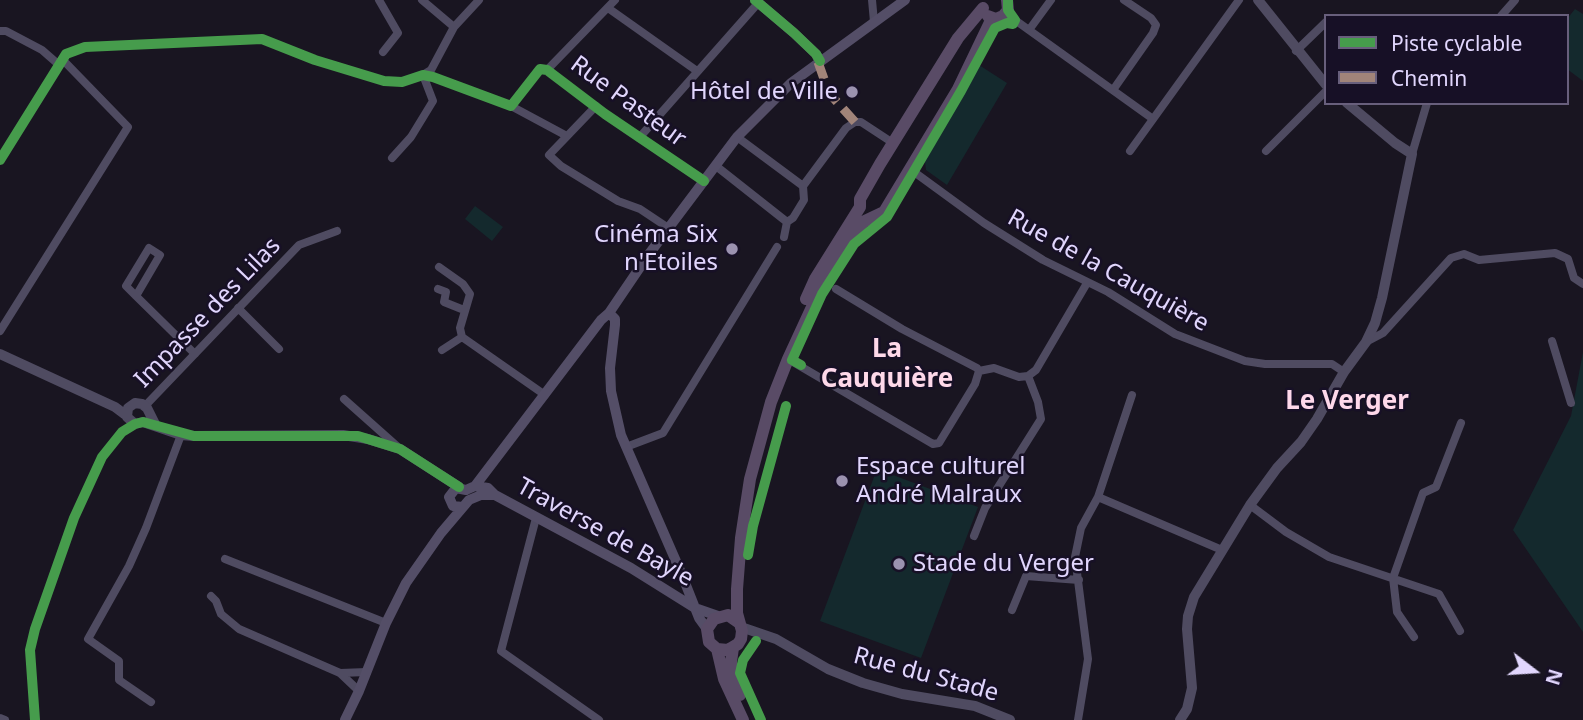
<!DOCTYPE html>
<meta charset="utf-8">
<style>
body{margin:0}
#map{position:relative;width:1583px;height:720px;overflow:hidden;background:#191521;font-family:"Noto Sans",sans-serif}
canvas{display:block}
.legend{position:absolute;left:1324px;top:14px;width:245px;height:91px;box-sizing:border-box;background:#171026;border:2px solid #685f7c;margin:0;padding:9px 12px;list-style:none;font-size:21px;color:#e1d6fd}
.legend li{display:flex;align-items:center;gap:14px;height:35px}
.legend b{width:35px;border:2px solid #685f7c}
.north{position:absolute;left:1499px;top:636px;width:70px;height:70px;-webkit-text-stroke:5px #171026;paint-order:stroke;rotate:107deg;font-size:19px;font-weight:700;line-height:28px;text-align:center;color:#e1d6fd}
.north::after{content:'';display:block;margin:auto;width:24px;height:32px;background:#e1d6fd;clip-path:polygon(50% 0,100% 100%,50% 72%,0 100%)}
</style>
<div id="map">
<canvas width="1583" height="720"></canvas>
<ul class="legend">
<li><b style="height:9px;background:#469c4c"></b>Piste cyclable</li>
<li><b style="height:9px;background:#a18479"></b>Chemin</li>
</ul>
<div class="north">N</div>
</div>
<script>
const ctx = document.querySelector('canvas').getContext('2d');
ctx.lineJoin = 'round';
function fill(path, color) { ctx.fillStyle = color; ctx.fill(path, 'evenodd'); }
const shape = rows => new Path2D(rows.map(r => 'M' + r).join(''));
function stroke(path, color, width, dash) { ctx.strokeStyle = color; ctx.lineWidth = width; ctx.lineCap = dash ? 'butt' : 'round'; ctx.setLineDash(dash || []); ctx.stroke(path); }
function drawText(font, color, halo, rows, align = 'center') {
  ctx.font = font + ' "Noto Sans",sans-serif'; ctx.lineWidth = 5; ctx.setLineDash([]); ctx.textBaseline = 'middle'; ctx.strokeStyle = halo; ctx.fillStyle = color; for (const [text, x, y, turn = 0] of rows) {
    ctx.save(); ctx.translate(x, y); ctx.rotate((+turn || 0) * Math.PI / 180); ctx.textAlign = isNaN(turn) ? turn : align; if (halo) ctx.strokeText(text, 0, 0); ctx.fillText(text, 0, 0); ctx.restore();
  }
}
fill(shape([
 [1575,9,1583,14,1583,81,1567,69,1567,19],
 [979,65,1007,83,947,185,926,170,925,162],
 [475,206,503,227,492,241,465,219],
 [1583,352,1583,632,1513,530,1571,416],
 [877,469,978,507,921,658,820,621]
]), '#14292d');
stroke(shape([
 [379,0,398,33,383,52],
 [872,0,874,22],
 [608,8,697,71],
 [1003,16,1015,20,1153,119],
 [1501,16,1515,0],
 [454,27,479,0],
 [1029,30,1051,0],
 [0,31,6,31,42,50,58,64],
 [1296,51,1326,22],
 [547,70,615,0],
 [1113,90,1153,33,1156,25,1151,18,1124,0],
 [511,106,565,135],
 [596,106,549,155,561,166,618,201,640,209,670,229],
 [737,137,803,186],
 [639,138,759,2],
 [1130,151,1239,0],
 [1266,151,1326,91],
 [1412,154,1427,103],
 [392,158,411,137,433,101,423,75,431,70,454,27,422,0],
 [0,160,66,54,85,47,262,39,315,60,384,81,402,82,423,75,433,77,511,106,540,69,547,70,605,114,704,181],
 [716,166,787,222],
 [910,169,984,223,1043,260,1108,292,1175,334,1245,361,1265,364,1332,364,1344,372],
 [784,237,787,222,793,218,804,200,803,186,846,128,855,122,861,122,893,143],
 [439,267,463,284,470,294,460,328,462,337,545,395],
 [438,289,446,292,444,302,464,310],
 [136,296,160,255,149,248,126,286,136,296,195,354],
 [238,308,279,349],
 [0,331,128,127,62,59],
 [1552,341,1571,403],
 [1366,342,1383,333,1451,258,1464,254,1479,260,1555,253,1568,259,1574,278,1583,284],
 [442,350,462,337],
 [788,359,933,444,939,443,975,384,979,371,977,368,902,329,836,289],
 [979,371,994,368,1019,377,1028,376],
 [344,399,398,447],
 [145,406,299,245,337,231],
 [626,447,663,433,777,247],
 [1098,497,1222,550],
 [1250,505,1286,532,1329,557,1439,594,1460,631],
 [536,518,501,651,599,720],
 [974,536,985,508,1041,419,1038,402,1028,376,1036,370,1087,283],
 [225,559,386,623],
 [211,596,216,601,221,614,239,629,340,673,359,691],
 [1012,610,1026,576,1079,580],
 [1414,637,1397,612,1393,578,1423,493,1436,487,1461,423],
 [340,673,367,672],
 [151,702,119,680,119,661,88,639,129,566,146,528,181,435],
 [0,718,5,720],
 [35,720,30,650,35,629,74,518,102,457,122,432,135,424],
 [1078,720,1088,659,1075,557,1081,528,1098,497,1132,395]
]), '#4f4b61', 8);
stroke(shape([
 [755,0,794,33,816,54,820,61],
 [1258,0,1326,85],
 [1347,103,1395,143,1412,154],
 [0,354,115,407,127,416],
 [156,426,147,408,142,404,135,403,128,408,127,417,135,424,143,422,181,435,194,436,343,435,368,439,400,449,459,487],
 [741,627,776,639,828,669,863,683,902,694,975,706,1010,720],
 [1180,720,1187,709,1192,688,1187,629,1188,616,1194,597,1250,505,1277,468,1301,442,1317,419,1344,372,1366,342,1375,323,1382,298,1412,154]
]), '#4f4b61', 10);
stroke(shape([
 [609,313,615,319,615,325,610,368,611,391,621,435,682,575,699,618,707,629],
 [475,486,601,320,609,313,649,254,737,137,791,83,905,0],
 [466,490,475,486,488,488,495,495,631,568,695,608,718,616],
 [463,507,453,506,449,497,456,488,466,490],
 [345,720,359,691,386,623,406,583,441,533,469,500,481,495,495,495]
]), '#544e67', 10);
stroke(shape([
 [988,16,996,19,1003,16,1008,10,1007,0],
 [806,299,815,279,860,207,860,199,880,164,958,38,983,8],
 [738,622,728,615,714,619,707,629,709,642,717,649,728,650,738,644,741,639,742,631,737,613,737,589,741,538,750,479,771,402,788,359,824,281,859,227,865,221,884,212,958,89,992,18],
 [733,648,731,662,734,680,740,695],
 [717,649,724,679,743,720]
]), '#594b66', 12);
stroke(shape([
 [818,62,829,93,855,122]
]), '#a18479', 9, [18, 9]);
stroke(shape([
 [755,0,794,33,816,54,820,61],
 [0,160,66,54,85,47,262,39,315,60,384,81,402,82,423,75,433,77,511,106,540,69,547,70,605,114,704,181],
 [801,365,792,360,822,294,854,244,887,217,961,91,995,28,1007,23,1013,24,1015,20,1008,10,1008,0],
 [748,555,753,526,786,406],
 [756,641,743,660,740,673,761,720],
 [35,720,30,650,35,629,74,518,102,457,122,432,135,424,143,422,194,436,358,436,400,449,459,487]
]), '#469c4c', 10);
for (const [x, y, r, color] of [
 [852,92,7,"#9b92b0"],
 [732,249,7,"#9b92b0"],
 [842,481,7,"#9b92b0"],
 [899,564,7,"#9b92b0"]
]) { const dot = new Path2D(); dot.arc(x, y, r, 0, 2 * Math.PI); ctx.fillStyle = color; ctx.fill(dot); stroke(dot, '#171026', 2.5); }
drawText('24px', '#e1d6fd', '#171026', [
 ["Hôtel de Ville",838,92],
 ["Cinéma Six",718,235],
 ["n'Etoiles",718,263],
 ["Espace culturel",856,467,"left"],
 ["André Malraux",856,495,"left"],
 ["Stade du Verger",913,564,"left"]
], 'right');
drawText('24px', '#e1d6fd', '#171026', [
 ["Rue Pasteur",628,102,36],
 ["Rue de la Cauquière",1108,271,29],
 ["Impasse des Lilas",208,313,-46],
 ["Traverse de Bayle",605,533,29],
 ["Rue du Stade",926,675,15]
]);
drawText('bold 26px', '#fed8ea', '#171026', [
 ["La",887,350],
 ["Cauquière",887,380],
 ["Le Verger",1347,402]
]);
</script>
